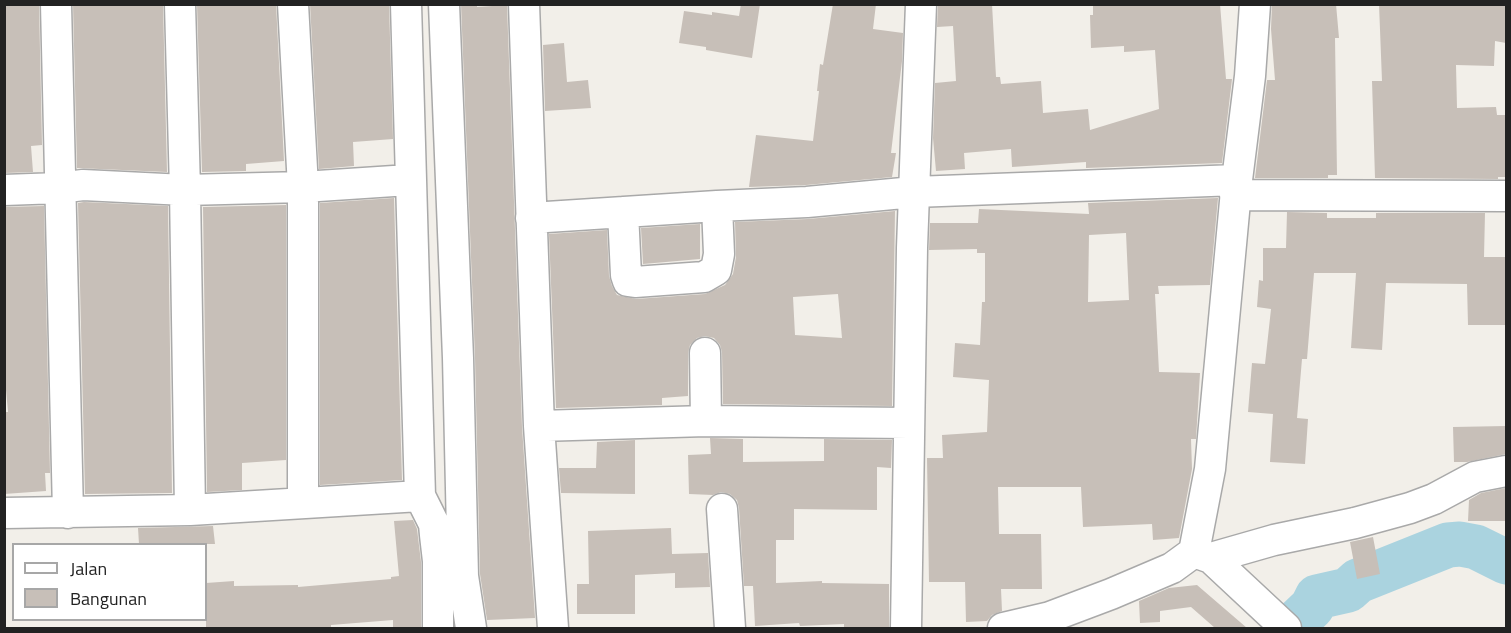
<!DOCTYPE html>
<style>
body{margin:0}
#map{position:relative;width:1511px;height:633px;overflow:hidden;background:#f2efe9;font-family:"Titillium Web",sans-serif}
canvas{display:block}
.frame{position:absolute;inset:0;border:6px solid #222;pointer-events:none}
.legend{position:absolute;left:12px;top:543px;width:195px;height:78px;box-sizing:border-box;background:#fff;border:2px solid #a7a7a7;margin:0;padding:8px 10px;list-style:none;font-size:18px;color:#222}
.legend li{display:flex;align-items:center;gap:12px;height:30px}
.legend b{width:30px;border:2px solid #a7a7a7}
</style>
<div id="map">
<canvas width="1511" height="633"></canvas>
<div class="frame"></div>
<ul class="legend">
<li><b style="height:8px;background:#fff"></b>Jalan</li>
<li><b style="height:16px;background:#c7bfb8"></b>Bangunan</li>
</ul>
</div>
<script>
const ctx = document.querySelector('canvas').getContext('2d');
ctx.lineJoin = 'round';
const shape = rows => new Path2D(rows.map(r => 'M' + r).join(''));
function stroke(path, color, width, dash) { ctx.strokeStyle = color; ctx.lineWidth = width; ctx.lineCap = dash ? 'butt' : 'round'; ctx.setLineDash(dash || []); ctx.stroke(path); }
function fill(path, color) { ctx.fillStyle = color; ctx.fill(path, 'evenodd'); }
stroke(shape([
 [1290,628,1312,607,1317,597,1348,590,1358,581,1448,545,1460,544,1476,547,1506,562]
]), '#aad3df', 45);
fill(shape([
 [4,4,39,4,42,145,31,146,33,172,4,173],
 [73,4,163,4,167,172,77,168],
 [197,4,276,4,284,161,246,164,246,171,202,172],
 [310,4,389,4,393,139,353,142,354,166,319,169],
 [461,4,477,4,477,7,507,5,522,427,535,618,487,620,480,574,475,358],
 [741,4,760,4,752,58,706,50,706,47,679,43,684,11,712,15,712,12,739,16],
 [833,4,876,4,873,29,903,33,902,61,891,153,896,153,892,177,806,185,749,187,756,135,813,141,819,91,817,91,820,64,823,65],
 [938,4,992,4,996,77,1000,77,1001,84,1041,81,1043,113,1088,109,1090,130,1159,109,1155,50,1124,52,1124,46,1091,48,1090,15,1093,15,1093,4,1220,4,1226,79,1232,79,1222,163,1086,168,1086,162,1012,167,1011,149,964,153,965,169,936,171,933,138,935,83,956,81,953,26,937,27],
 [1272,4,1336,4,1339,38,1335,38,1337,175,1328,175,1328,178,1255,178,1267,80,1275,80,1271,29],
 [1379,4,1506,4,1506,43,1495,41,1494,66,1456,65,1457,108,1496,107,1497,115,1506,115,1506,177,1498,177,1498,179,1375,178,1372,81,1382,81],
 [564,43,567,82,588,80,591,108,545,111,543,45],
 [394,198,402,480,320,485,320,203],
 [1218,198,1210,285,1158,286,1159,294,1155,294,1159,372,1200,373,1196,439,1191,439,1192,469,1179,538,1153,540,1152,524,1083,527,1081,487,998,487,999,534,1041,534,1042,589,1001,589,1002,611,992,615,987,621,966,622,965,582,929,582,927,458,943,458,942,435,987,432,989,380,953,377,955,343,980,345,982,302,985,302,985,253,977,253,977,249,929,250,930,223,978,223,979,209,1089,214,1088,203],
 [1126,233,1129,300,1088,302,1089,235],
 [84,202,168,206,172,493,85,494,78,203],
 [286,205,286,460,242,463,242,490,207,492,203,207],
 [44,206,50,473,45,473,46,491,4,494,4,412,8,412,4,368,4,339,6,339,4,207],
 [895,211,892,406,723,404,722,352,720,345,714,338,705,336,697,338,690,345,688,353,688,396,662,398,662,405,556,408,549,234,607,230,609,276,612,286,617,295,636,299,705,294,725,285,733,274,736,257,735,222,808,219],
 [838,294,842,338,795,335,793,297],
 [1287,212,1327,213,1327,218,1376,218,1376,213,1485,213,1484,257,1506,257,1506,325,1468,325,1467,284,1386,283,1382,350,1351,348,1356,273,1314,273,1307,359,1302,359,1297,418,1308,419,1305,464,1270,462,1273,414,1248,412,1252,363,1265,364,1271,309,1257,307,1259,280,1263,281,1263,248,1286,248],
 [700,224,700,259,643,264,641,228],
 [1506,426,1506,454,1467,462,1454,462,1453,427],
 [710,438,743,439,743,462,824,461,824,439,892,440,891,468,877,467,877,510,794,509,794,540,776,540,776,583,822,581,822,583,889,584,889,628,844,628,844,624,800,626,799,623,755,626,753,586,744,586,739,508,737,500,730,494,721,492,713,495,689,494,688,455,711,454],
 [635,440,635,494,561,493,559,468,596,468,597,442],
 [1506,488,1506,521,1468,521,1469,500,1481,493],
 [413,520,417,529,421,562,421,628,393,628,393,620,331,625,331,628,206,628,206,583,234,581,234,586,298,585,298,587,391,579,391,577,399,576,394,521],
 [213,526,215,544,139,544,138,528],
 [671,528,672,554,708,553,710,587,675,588,675,573,635,575,635,614,577,614,577,584,589,584,588,531],
 [1373,537,1380,574,1357,579,1350,542],
 [1197,585,1247,628,1215,628,1191,607,1160,611,1160,622,1140,623,1139,601,1169,588]
]), '#c7bfb8');
const minor = shape([
 [56,4,68,513],
 [180,4,185,190,190,510],
 [293,4,303,187,303,503],
 [406,4,420,496],
 [444,4,458,358,463,576,471,628],
 [524,4,539,426,553,628],
 [4,190,59,188,83,185,185,190,303,187,409,180],
 [1235,195,1506,196],
 [623,212,626,275,628,281,635,282,704,277,716,270,719,254,717,206,807,202,914,192,1237,180],
 [531,218,717,206],
 [705,353,706,421],
 [539,426,706,421,909,423],
 [722,509,730,628],
 [4,513,190,510,420,496,434,524,435,535,438,561,438,628],
 [1194,552,1210,469,1237,180,1250,76,1255,4],
 [1194,552,1211,558,1286,628],
 [1211,558,1274,540,1355,523,1410,508,1434,499,1475,477,1506,471],
 [906,628,912,248,921,4],
 [1003,628,1050,617,1111,594,1172,568,1194,552]
]);
stroke(minor, '#a9a9a9', 33);
stroke(minor, '#fff', 30);
</script>
